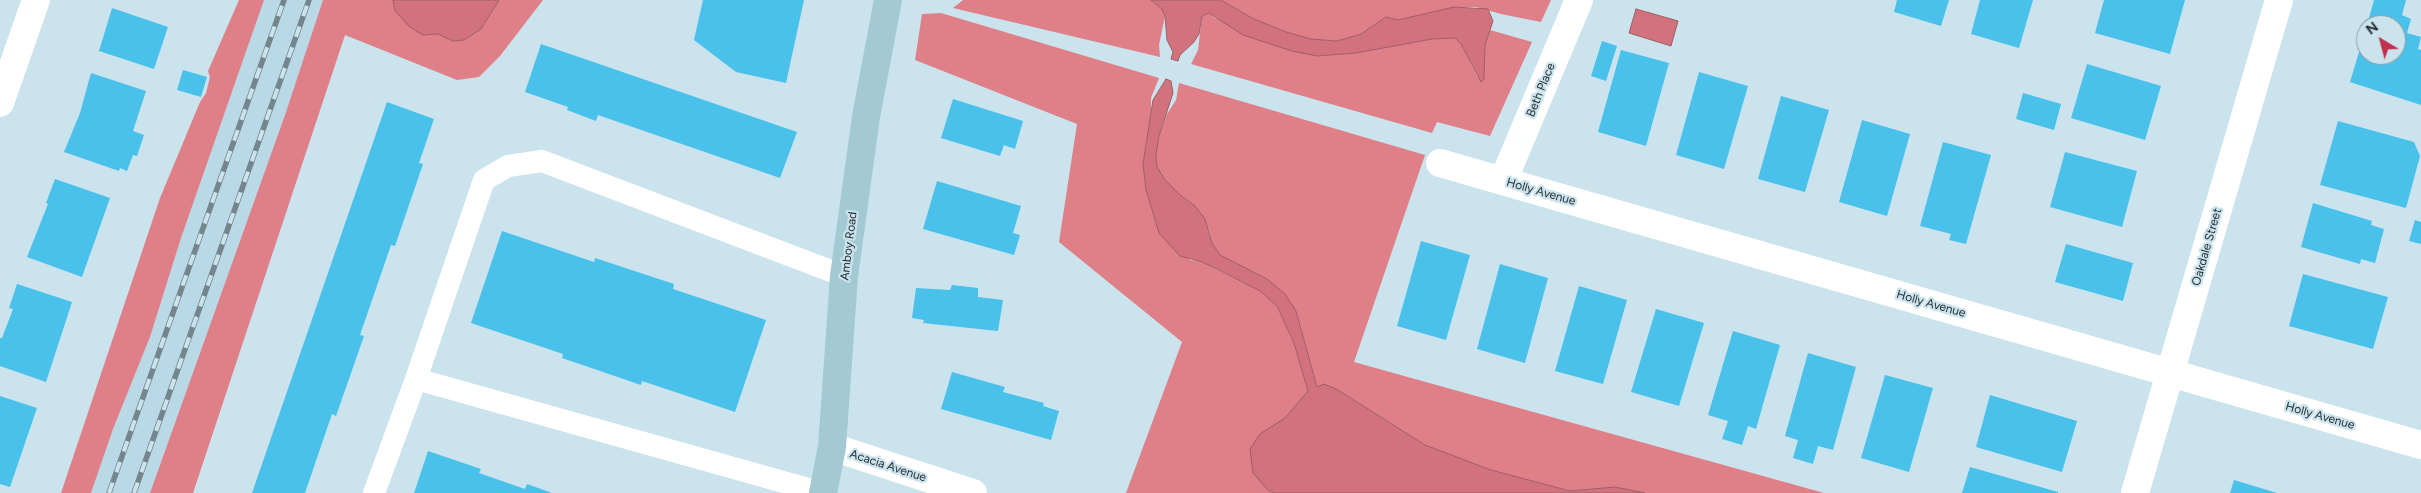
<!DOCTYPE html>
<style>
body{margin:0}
#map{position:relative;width:2421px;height:493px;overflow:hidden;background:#cbe3ed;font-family:Figtree,sans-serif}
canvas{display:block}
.north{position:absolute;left:2356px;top:15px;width:50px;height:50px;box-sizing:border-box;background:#cbe3ed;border:1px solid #899ba3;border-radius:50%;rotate:323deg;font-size:14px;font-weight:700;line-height:20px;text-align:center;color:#252f33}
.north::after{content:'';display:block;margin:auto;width:18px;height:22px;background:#c1314e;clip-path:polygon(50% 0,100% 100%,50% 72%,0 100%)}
</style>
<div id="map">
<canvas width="2421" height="493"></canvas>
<div class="north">N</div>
</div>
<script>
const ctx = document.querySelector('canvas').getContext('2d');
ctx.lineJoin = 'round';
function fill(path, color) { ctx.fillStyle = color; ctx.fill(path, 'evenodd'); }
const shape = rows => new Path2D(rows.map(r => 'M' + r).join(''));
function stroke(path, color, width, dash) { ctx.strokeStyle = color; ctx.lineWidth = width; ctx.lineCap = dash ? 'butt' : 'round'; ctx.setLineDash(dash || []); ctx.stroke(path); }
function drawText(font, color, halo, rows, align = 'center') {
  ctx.font = font + ' Figtree,sans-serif'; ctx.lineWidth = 4.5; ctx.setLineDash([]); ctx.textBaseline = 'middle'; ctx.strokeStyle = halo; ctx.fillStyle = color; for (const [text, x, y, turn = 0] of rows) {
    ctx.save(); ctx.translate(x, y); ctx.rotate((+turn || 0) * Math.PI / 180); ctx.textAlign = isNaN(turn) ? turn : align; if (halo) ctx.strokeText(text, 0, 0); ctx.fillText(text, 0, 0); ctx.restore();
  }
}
fill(shape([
 [264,0,323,0,285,115,150,493,91,493,113,429,150,337,181,238]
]), '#b8d9e5');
fill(shape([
 [239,0,264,0,181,238,150,337,113,429,91,493,61,493,160,198,200,102,206,93,210,77,208,71],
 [323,0,393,0,395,11,423,35,438,34,454,41,464,40,481,29,499,0,543,0,500,56,479,77,457,80,345,35,193,493,150,493,285,115],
 [963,0,1151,0,1162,9,1165,16,1159,45,1160,57,953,8],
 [1221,0,1551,0,1541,22,1501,14,1476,7,1454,7,1398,20,1386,17,1361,34,1338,41,1311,39,1286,32,1252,18],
 [941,13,1159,78,1151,98,1151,112,1143,164,1146,190,1156,224,1190,260,1202,262,1260,291,1277,306,1294,343,1308,391,1285,418,1268,490,1274,493,1126,493,1182,342,1059,242,1077,124,915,60,922,14],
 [1209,13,1215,18,1317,56,1356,53,1432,39,1455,38,1461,44,1478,78,1484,79,1485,45,1490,30,1532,42,1490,136,1437,122,1432,133,1191,64,1198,50,1202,16],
 [1179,83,1425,155,1354,362,1824,493,1645,493,1615,487,1570,491,1491,470,1425,445,1338,390,1317,387,1296,311,1267,279,1220,255,1212,243,1209,230,1194,205,1180,195,1165,180,1157,167,1156,155,1159,136,1167,114,1176,100]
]), '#df7f88');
const water = shape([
 [393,0,499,0,481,29,464,40,453,41,438,34,423,35,410,27,395,11,393,0],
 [1151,0,1221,0,1252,18,1286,32,1311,39,1337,41,1361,34,1386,17,1398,20,1454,7,1488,9,1493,21,1485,45,1484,79,1481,82,1461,44,1455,38,1432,39,1356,53,1317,56,1292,51,1243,35,1209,13,1202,16,1199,34,1194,42,1180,55,1178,61,1171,59,1173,52,1167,40,1165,16,1162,9,1151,0],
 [1636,9,1678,21,1671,46,1629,33,1636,9],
 [1166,79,1171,81,1173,93,1159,136,1156,155,1157,167,1165,180,1180,195,1194,205,1205,219,1212,243,1220,255,1267,279,1285,294,1296,311,1317,387,1324,384,1338,390,1425,445,1491,470,1570,491,1615,487,1645,493,1274,493,1268,490,1253,473,1250,449,1260,434,1285,418,1308,391,1294,343,1277,306,1260,291,1217,269,1202,262,1180,256,1159,233,1146,190,1143,164,1153,100,1166,79]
]);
fill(water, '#d1727c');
stroke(water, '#9d5e66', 1);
fill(shape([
 [703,0,804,0,786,83,736,72,694,40],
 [1897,0,1949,0,1941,26,1894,12],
 [1980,0,2033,0,2019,48,1971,34],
 [2104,0,2185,0,2170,54,2095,33],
 [2374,0,2406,0,2402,15,2411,19,2407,33,2421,37,2418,49,2421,50,2421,105,2350,82,2366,29,2366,55,2396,55,2396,25,2367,25],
 [112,8,168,27,154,69,99,51],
 [1602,41,1617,46,1606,81,1591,76],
 [541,44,797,132,780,178,598,115,596,121,567,110,568,107,525,92],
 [1621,50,1669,63,1646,146,1598,132],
 [2087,64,2161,86,2145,140,2071,118],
 [183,70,207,77,201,97,177,90],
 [1699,72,1748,86,1724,169,1676,155],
 [91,73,146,91,133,131,144,135,137,156,133,155,127,171,120,168,119,171,64,152,80,113],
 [2023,93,2061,104,2054,130,2016,119],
 [1781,96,1829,110,1805,192,1758,179],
 [953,99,1023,121,1015,149,1004,145,1000,156,941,138],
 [387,102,434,119,419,163,423,164,395,246,391,245,360,335,364,336,336,416,332,414,305,493,252,493],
 [1862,120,1910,134,1887,216,1839,202],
 [2338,121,2414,142,2420,156,2406,208,2320,185],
 [1943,142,1991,155,1966,244,1949,240,1951,234,1920,226],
 [2065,152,2137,171,2122,227,2050,207],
 [55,179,110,198,82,277,27,257,48,204,46,203],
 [937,181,1021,206,1013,233,1020,235,1014,255,923,229],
 [2313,203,2372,221,2371,225,2384,229,2375,263,2361,259,2360,264,2301,247],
 [2415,220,2421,222,2421,244,2409,241],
 [502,231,594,262,595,258,674,284,673,289,766,320,735,412,642,381,641,385,562,358,563,354,471,323],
 [1421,241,1470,255,1446,340,1397,326],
 [2066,244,2133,263,2123,301,2055,282],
 [1500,264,1548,278,1525,363,1477,349],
 [2303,274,2388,297,2373,349,2289,326],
 [17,284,72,302,46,382,0,366,0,338,2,338,13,309,9,308],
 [952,285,978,288,978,297,1003,300,998,331,923,323,924,320,912,318,916,288,950,290],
 [1579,286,1627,300,1603,384,1555,371],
 [1656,309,1704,323,1679,406,1631,392],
 [1733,331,1780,345,1756,429,1748,426,1742,445,1722,439,1728,421,1708,415],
 [1808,353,1856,367,1833,450,1818,446,1813,464,1793,458,1798,440,1785,436],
 [952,372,1005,387,1003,392,1044,403,1043,406,1059,411,1051,440,941,409],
 [1885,375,1933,388,1909,472,1861,458],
 [1990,395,2077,421,2062,472,1976,447],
 [0,396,37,408,10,487,0,484],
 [428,451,481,469,479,473,525,489,527,484,552,493,414,493],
 [1970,467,2058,492,2058,493,1962,493],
 [2234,480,2277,493,2230,493]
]), '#49c1ea');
stroke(shape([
 [416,379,823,493],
 [374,493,416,379,484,180,508,166,542,161,844,276]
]), '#fff', 22);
stroke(shape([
 [0,103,36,0],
 [1440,163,2421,445],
 [1503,181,1579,0],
 [832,447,973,493],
 [2135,493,2279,0]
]), '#fff', 28);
stroke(shape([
 [823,493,832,447,844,276,866,117,888,0]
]), '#a3c9d3', 28);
const rail = shape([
 [109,493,284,0],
 [134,493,309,0]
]);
stroke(rail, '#75858c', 5.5);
stroke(rail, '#cbe3ed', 4, [11]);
drawText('12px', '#252f33', '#cbe3ed', [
 ["Beth Place",1541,90,-68],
 ["Holly Avenue",1541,192,16],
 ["Amboy Road",849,246,-83],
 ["Oakdale Street",2207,247,-74],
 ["Holly Avenue",1931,304,16],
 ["Holly Avenue",2320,416,16],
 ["Acacia Avenue",888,466,18]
]);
</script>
